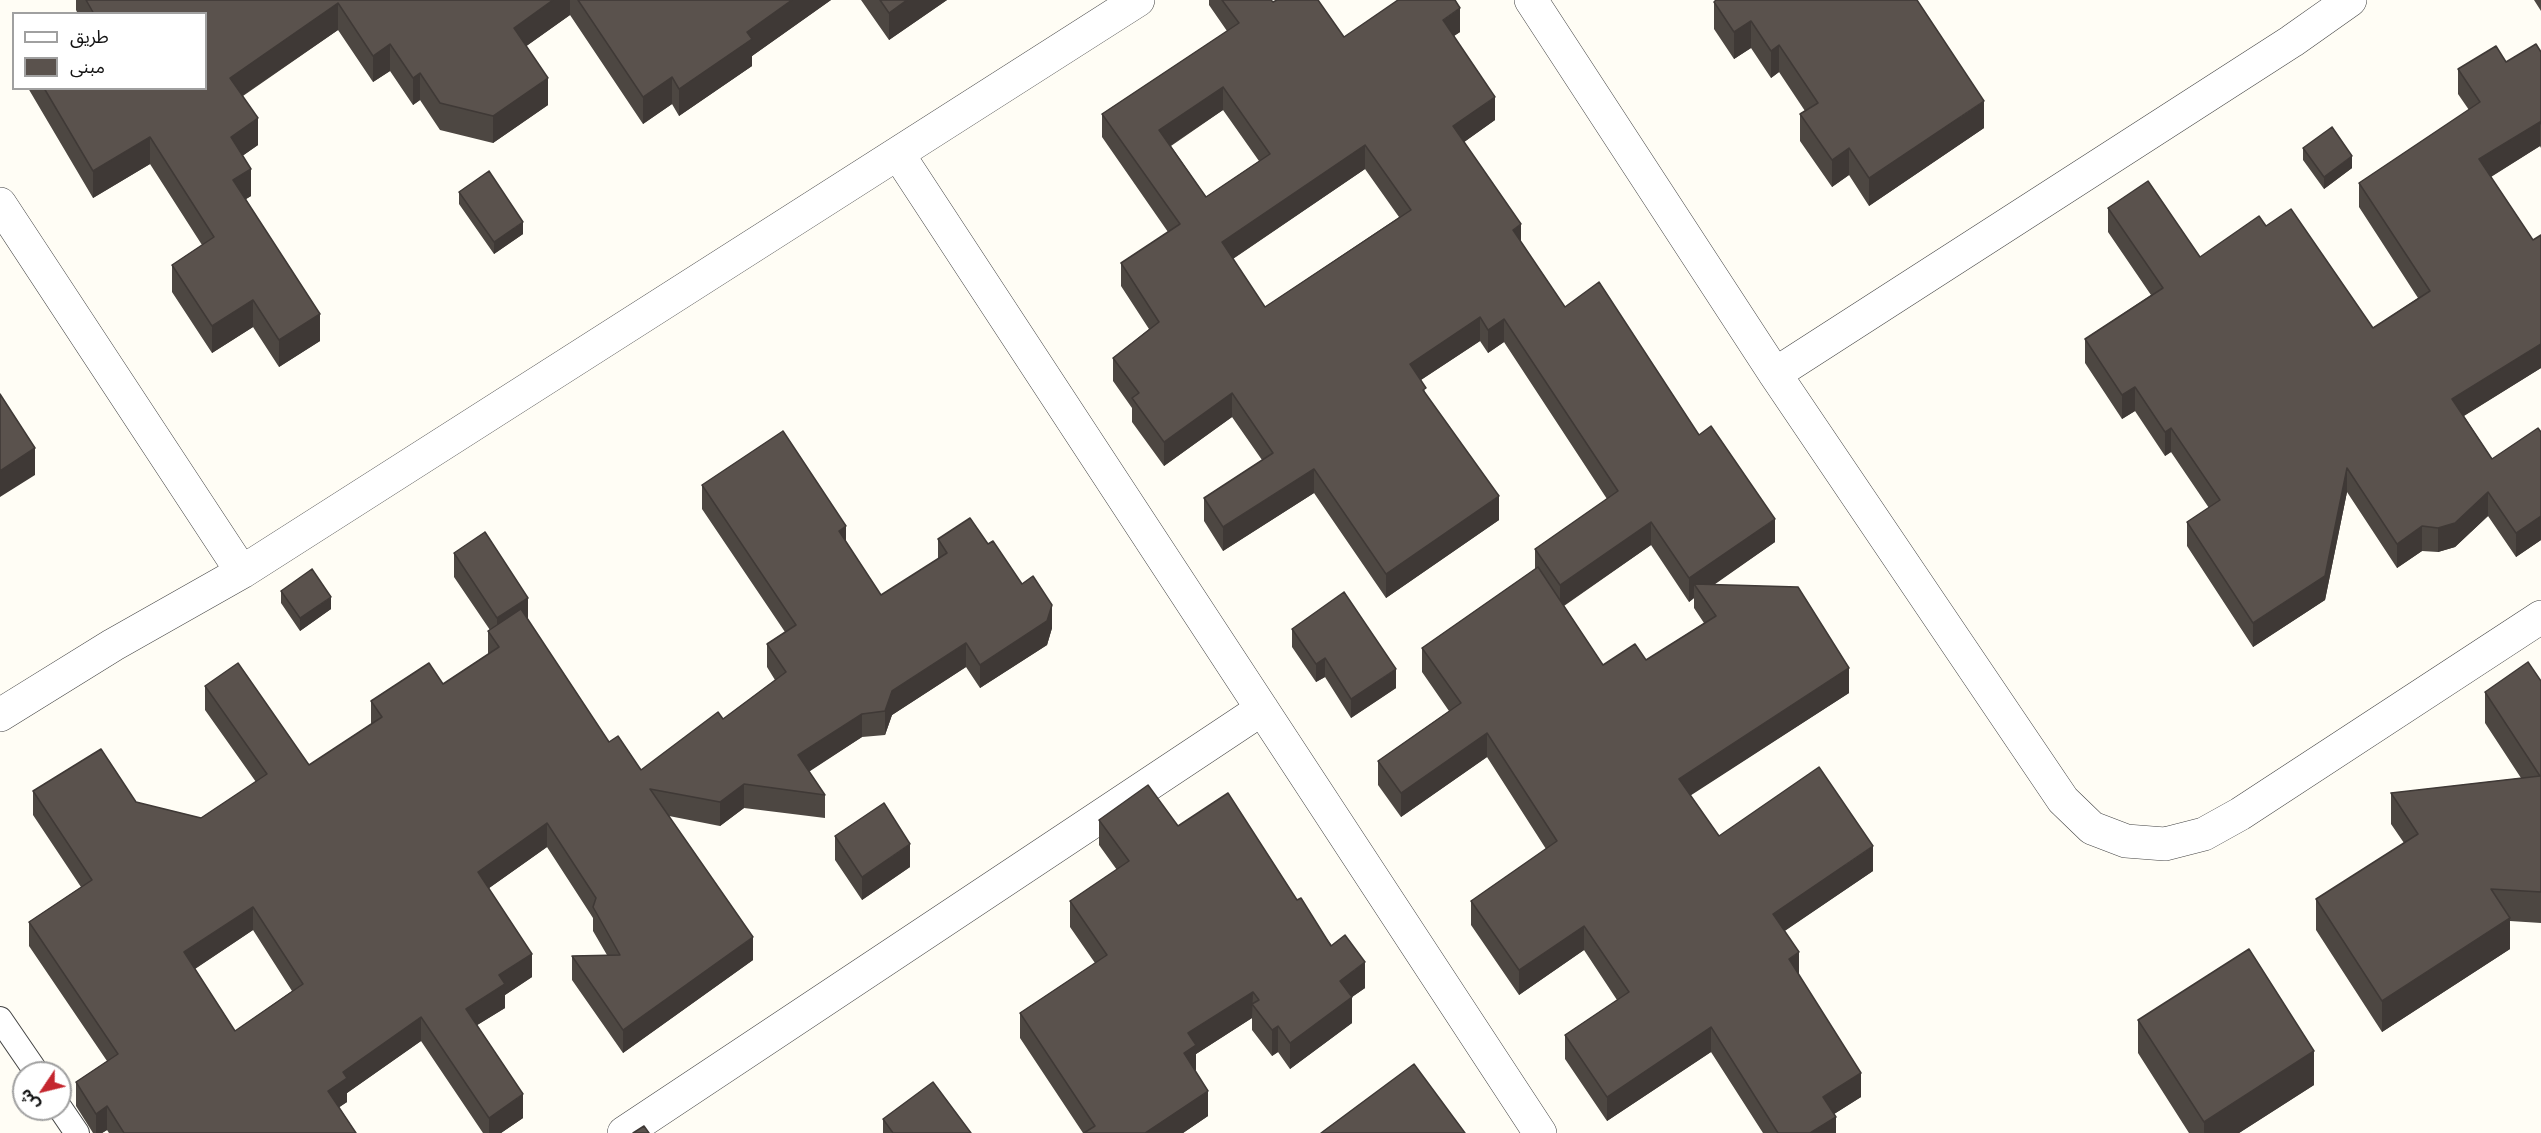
<!DOCTYPE html>
<meta charset="utf-8">
<style>
body{margin:0}
#map{position:relative;width:2541px;height:1133px;overflow:hidden;background:#fffdf5;font-family:"Libre Baskerville","Noto Sans Arabic",serif}
canvas{display:block}
.legend{position:absolute;left:12px;top:12px;width:195px;height:78px;box-sizing:border-box;background:#fff;border:2px solid #a0a0a0;margin:0;padding:8px 10px;list-style:none;font-size:18px;color:#111}
.legend li{display:flex;align-items:center;gap:12px;height:30px}
.legend b{width:30px;border:2px solid #a0a0a0}
.north{position:absolute;left:12px;top:1061px;width:60px;height:60px;box-sizing:border-box;background:#fff;border:2px solid #a0a0a0;border-radius:50%;rotate:235deg;font-size:16px;font-weight:700;line-height:24px;text-align:center;color:#111}
.north::after{content:'';display:block;margin:auto;width:21px;height:27px;background:#c4262e;clip-path:polygon(50% 0,100% 100%,50% 72%,0 100%)}
</style>
<div id="map">
<canvas width="2541" height="1133"></canvas>
<ul class="legend">
<li><b style="height:8px;background:#fff"></b>طريق</li>
<li><b style="height:16px;background:#5a524d"></b>مبنى</li>
</ul>
<div class="north">ش</div>
</div>
<script>
const ctx = document.querySelector('canvas').getContext('2d');
ctx.lineJoin = 'round';
const shape = rows => new Path2D(rows.map(r => 'M' + r).join(''));
function stroke(path, color, width, dash) { ctx.strokeStyle = color; ctx.lineWidth = width; ctx.lineCap = dash ? 'butt' : 'round'; ctx.setLineDash(dash || []); ctx.stroke(path); }
function fill(path, color) { ctx.fillStyle = color; ctx.fill(path, 'evenodd'); }
const service = shape([
 [0,1019,37,1073],
 [60,1108,77,1133]
]);
const minor = shape([
 [1531,0,1775,374,2063,800,2092,828,2126,841,2165,844,2204,834,2240,814,2541,617],
 [898,154,1540,1133],
 [0,204,242,572],
 [1775,374,2292,41,2350,0],
 [0,715,113,645,242,572,1138,0],
 [624,1133,1262,709]
]);
stroke(service, '#444', 26);
stroke(minor, '#444', 34);
stroke(service, '#fff', 24);
stroke(minor, '#fff', 33);
fill(shape([
 [76,0,831,0,752,56,752,66,679,116,672,104,643,124,570,15,526,46,548,105,493,143,440,130,420,100,413,105,390,71,373,82,338,30,243,96,258,145,242,156,251,196,246,199,320,341,279,367,253,327,212,353,172,292,172,265,202,245,150,164,93,198,28,88,206,88,206,14,78,14,76,10],
 [861,0,947,0,889,40],
 [1209,0,1271,0,1273,2,1344,37,1460,32,1454,36,1495,120,1464,142,1521,242,1565,307,1699,435,1775,542,1714,584,1849,693,1690,795,1719,836,1873,871,1784,931,1799,976,1861,1097,1834,1114,1836,1133,1763,1133,1711,1052,1607,1121,1565,1059,1565,1035,1617,1000,1584,950,1519,995,1471,925,1471,901,1546,849,1487,757,1401,817,1378,785,1378,761,1449,711,1422,672,1422,648,1535,569,1535,549,1607,499,1504,342,1488,353,1480,341,1421,380,1426,395,1499,520,1386,598,1314,493,1223,551,1204,521,1204,498,1262,460,1232,417,1164,466,1132,422,1132,408,1113,381,1113,358,1149,329,1121,286,1121,263,1168,232,1102,137,1102,114,1227,31,1209,5],
 [1223,110,1259,161,1206,197,1171,146],
 [1365,169,1399,217,1265,307,1233,259],
 [1651,545,1689,602,1694,598,1694,608,1704,623,1646,660,1603,665,1564,606],
 [2534,0,2541,0,2541,11],
 [1714,2,1984,128,1869,206,1849,175,1832,187,1800,141,1800,114,1805,111,1779,72,1771,78,1751,48,1734,59,1714,29],
 [2541,52,2541,148,2540,146,2491,177,2533,240,2541,235,2541,368,2464,416,2492,459,2541,432,2541,540,2516,557,2488,516,2455,547,2438,552,2422,551,2397,568,2347,492,2325,600,2253,647,2187,546,2187,522,2209,508,2171,452,2165,456,2135,411,2122,419,2085,363,2085,339,2151,295,2108,232,2108,208,2200,257,2266,226,2373,328,2418,298,2359,207,2359,183,2469,110,2458,94,2458,69,2506,62],
 [2303,148,2352,168,2324,189,2303,160],
 [459,192,523,234,494,254,459,204],
 [702,485,846,542,881,595,938,559,938,539,988,544,1052,628,1047,645,980,688,966,667,892,715,885,735,862,737,809,771,825,795,825,818,744,808,720,826,669,816,753,960,623,1053,572,980,572,956,607,955,593,931,593,918,547,847,489,888,532,977,505,995,505,1008,477,1025,523,1118,501,1133,483,1133,421,1041,347,1093,347,1102,339,1107,356,1133,109,1133,107,1130,102,1133,93,1133,76,1106,76,1082,107,1061,29,946,29,922,81,887,33,815,33,791,136,802,201,818,256,782,205,710,205,686,309,765,371,724,371,701,443,684,488,654,488,631,490,630,454,577,454,553,528,620,609,742,641,770,723,719,775,680,767,667,767,644,785,632,702,509],
 [253,930,292,991,235,1031,195,969],
 [281,591,331,609,300,631,281,603],
 [1292,629,1396,688,1351,718,1325,677,1316,682,1292,647],
 [2541,681,2541,923,2510,921,2510,949,2382,1032,2316,930,2316,899,2404,843,2391,824,2391,793,2521,778,2485,723,2485,692],
 [1099,820,1178,826,1297,900,1365,988,1352,997,1352,1023,1290,1069,1278,1052,1272,1056,1252,1030,1252,1018,1196,1054,1195,1071,1208,1116,1183,1133,1083,1133,1020,1038,1020,1013,1095,963,1070,927,1070,901,1117,870,1099,845],
 [835,836,910,867,862,900,835,860],
 [2138,1020,2314,1085,2239,1133,2189,1133,2138,1053],
 [883,1119,971,1133,883,1133]
]), '#4d4742');
fill(shape([
 [553,0,570,0,570,15,514,55,514,28],
 [792,0,831,0,752,56,752,66,679,116,679,89,747,32],
 [907,0,947,0,889,40,889,13],
 [338,3,338,30,230,104,230,78],
 [1460,8,1460,32,1443,43,1443,20],
 [1751,21,1751,48,1734,59,1734,32],
 [390,44,390,71,373,82,373,56],
 [1779,45,1779,72,1771,78,1771,51],
 [420,73,420,100,413,105,413,78],
 [672,77,672,104,643,124,643,97],
 [548,78,548,105,493,143,493,116],
 [1223,87,1223,110,1159,153,1159,130],
 [1495,97,1495,120,1453,150,1453,126],
 [1984,101,1984,128,1869,206,1869,178],
 [258,118,258,145,231,164,231,137],
 [2540,122,2540,146,2479,184,2479,159],
 [150,137,150,164,93,198,93,171],
 [1365,145,1365,169,1222,266,1222,242],
 [1849,148,1849,175,1832,187,1832,160],
 [2352,156,2352,168,2324,189,2324,177],
 [251,169,251,196,233,207,233,180],
 [523,222,523,234,494,254,494,242],
 [1521,224,1521,248,1513,230],
 [253,300,253,327,212,353,212,326],
 [320,314,320,341,279,367,279,340],
 [1480,317,1480,341,1410,387,1410,364],
 [1504,319,1504,342,1488,353,1488,330],
 [2541,344,2541,368,2452,423,2452,399],
 [2135,387,2135,411,2122,419,2122,395],
 [1232,393,1232,417,1164,466,1164,442],
 [2171,428,2171,452,2165,456,2165,432],
 [35,448,35,475,0,497,0,471],
 [2347,468,2347,492,2325,600,2253,647,2253,623],
 [1314,469,1314,493,1223,551,1223,527],
 [2488,492,2488,516,2455,547,2438,552,2438,528],
 [1499,496,1499,520,1386,598,1386,574],
 [2541,516,2541,540,2516,557,2516,533],
 [1775,519,1775,542,1701,594,1694,584,1694,598,1689,602,1689,578],
 [1651,522,1651,545,1560,608,1560,585],
 [846,526,846,549,839,531],
 [2422,526,2422,551,2397,568,2397,544],
 [331,597,331,609,300,631,300,618],
 [528,598,528,621,497,641,497,618],
 [1052,605,1052,628,1047,645,980,688,980,665],
 [966,643,966,667,892,715,885,735,885,711,892,691],
 [1325,658,1325,677,1316,682,1316,664],
 [1849,668,1849,693,1679,803,1679,779],
 [1396,669,1396,688,1351,718,1351,699],
 [862,714,862,737,798,779,798,755],
 [1487,733,1487,757,1401,817,1401,793],
 [744,784,744,808,720,826,720,802],
 [547,823,547,847,478,896,478,872],
 [910,844,910,867,862,900,862,877],
 [1873,846,1873,871,1773,939,1773,914],
 [253,907,253,930,184,976,184,952],
 [2510,918,2510,949,2382,1032,2382,1001],
 [1584,926,1584,950,1519,995,1519,970],
 [753,937,753,960,623,1053,623,1030],
 [1799,952,1799,976,1789,959],
 [532,954,532,977,505,995,505,1008,466,1032,466,1009,499,975],
 [1365,962,1365,988,1352,997,1352,1023,1290,1069,1290,1043,1340,981],
 [1253,992,1252,1018,1196,1054,1196,1070,1184,1078,1184,1053,1188,1033],
 [421,1017,421,1041,347,1093,347,1102,328,1115,328,1091,343,1072],
 [1278,1026,1278,1052,1272,1056,1272,1030],
 [1711,1027,1711,1052,1607,1121,1607,1097],
 [2314,1051,2314,1085,2239,1133,2204,1133,2204,1122],
 [1861,1073,1861,1097,1823,1121,1823,1097],
 [1208,1091,1208,1116,1183,1133,1145,1133],
 [523,1094,523,1118,501,1133,489,1133,489,1118],
 [107,1106,107,1130,102,1133,96,1133,96,1114],
 [1836,1117,1836,1133,1810,1133]
]), '#3f3936');
const building = shape([
 [86,0,553,0,514,28,548,78,493,116,440,103,420,73,413,78,390,44,373,56,338,3,230,78,258,118,231,137,251,169,233,180,320,314,279,340,253,300,212,326,172,265,214,237,150,137,93,171,44,88,206,88,206,14,94,14,86,0],
 [578,0,792,0,747,32,752,39,679,89,672,77,643,97,578,0],
 [880,0,907,0,889,13,880,0],
 [1222,0,1271,0,1273,2,1277,0,1318,0,1344,37,1398,0,1455,0,1460,8,1443,20,1495,97,1453,126,1521,224,1513,230,1565,307,1599,282,1699,435,1711,426,1775,519,1689,578,1651,522,1560,585,1535,549,1618,491,1504,319,1488,330,1480,317,1410,364,1426,388,1423,390,1499,496,1386,574,1314,469,1223,527,1204,498,1273,453,1232,393,1164,442,1132,398,1139,393,1113,358,1159,322,1121,263,1180,224,1102,114,1239,23,1222,0],
 [1223,87,1270,154,1206,197,1159,130,1223,87],
 [1365,145,1411,210,1265,307,1222,242,1365,145],
 [1716,0,1917,0,1984,101,1869,178,1849,148,1832,160,1800,114,1818,103,1779,45,1771,51,1751,21,1734,32,1714,2,1716,0],
 [2536,44,2541,52,2541,124,2540,122,2479,159,2533,240,2541,235,2541,344,2452,399,2492,459,2538,428,2541,432,2541,516,2516,533,2488,492,2455,523,2438,528,2422,526,2397,544,2347,468,2325,576,2253,623,2187,522,2220,500,2171,428,2165,432,2135,387,2122,395,2085,339,2163,288,2108,208,2148,181,2200,257,2259,216,2266,226,2291,209,2373,328,2430,291,2359,183,2480,102,2458,69,2496,46,2506,62,2536,44],
 [2332,127,2352,156,2324,177,2303,148,2332,127],
 [489,171,523,222,494,242,459,192,489,171],
 [0,394,35,448,0,471,0,394],
 [783,431,846,526,839,531,881,595,947,553,938,539,970,518,988,544,993,541,1022,584,1033,576,1052,605,1047,621,980,665,966,643,892,691,885,711,862,714,798,755,825,795,744,784,720,802,650,789,753,937,623,1030,572,956,620,955,593,907,596,898,547,823,478,872,532,954,499,975,505,984,466,1009,523,1094,489,1118,421,1017,343,1072,347,1078,328,1091,356,1133,124,1133,107,1106,96,1114,76,1082,118,1054,29,922,92,880,33,791,101,749,136,802,201,818,267,774,205,686,238,663,309,765,382,717,371,701,429,663,443,684,499,647,488,631,521,609,609,742,618,736,641,770,718,712,723,719,786,672,767,644,796,625,702,485,783,431],
 [253,907,303,984,235,1031,184,952,253,907],
 [485,532,528,598,497,618,454,553,485,532],
 [1538,567,1603,665,1635,644,1646,660,1716,616,1694,584,1798,587,1849,668,1679,779,1719,836,1819,767,1873,846,1773,914,1799,952,1789,959,1861,1073,1823,1097,1836,1117,1810,1133,1778,1133,1711,1027,1607,1097,1565,1035,1629,992,1584,926,1519,970,1471,901,1557,841,1487,733,1401,793,1378,761,1461,703,1422,648,1538,567],
 [312,569,331,597,300,618,281,591,312,569],
 [1344,592,1396,669,1351,699,1325,658,1316,664,1292,629,1344,592],
 [2528,662,2541,681,2541,892,2491,889,2510,918,2382,1001,2316,899,2418,834,2391,793,2540,776,2485,692,2528,662],
 [1148,785,1178,826,1228,793,1297,900,1301,898,1331,946,1345,935,1365,962,1340,981,1352,997,1290,1043,1278,1026,1272,1030,1252,1004,1259,1000,1253,992,1188,1033,1196,1045,1184,1053,1208,1091,1145,1133,1084,1133,1095,1126,1020,1013,1107,955,1070,901,1129,861,1099,820,1148,785],
 [884,803,910,844,862,877,835,836,884,803],
 [2249,949,2314,1051,2204,1122,2138,1020,2249,949],
 [1414,1064,1465,1133,1321,1133,1414,1064],
 [933,1082,971,1133,893,1133,883,1119,933,1082],
 [644,1126,649,1133,633,1133,644,1126]
]);
fill(building, '#5a524d');
stroke(building, '#3f3936', 1.5);
</script>
